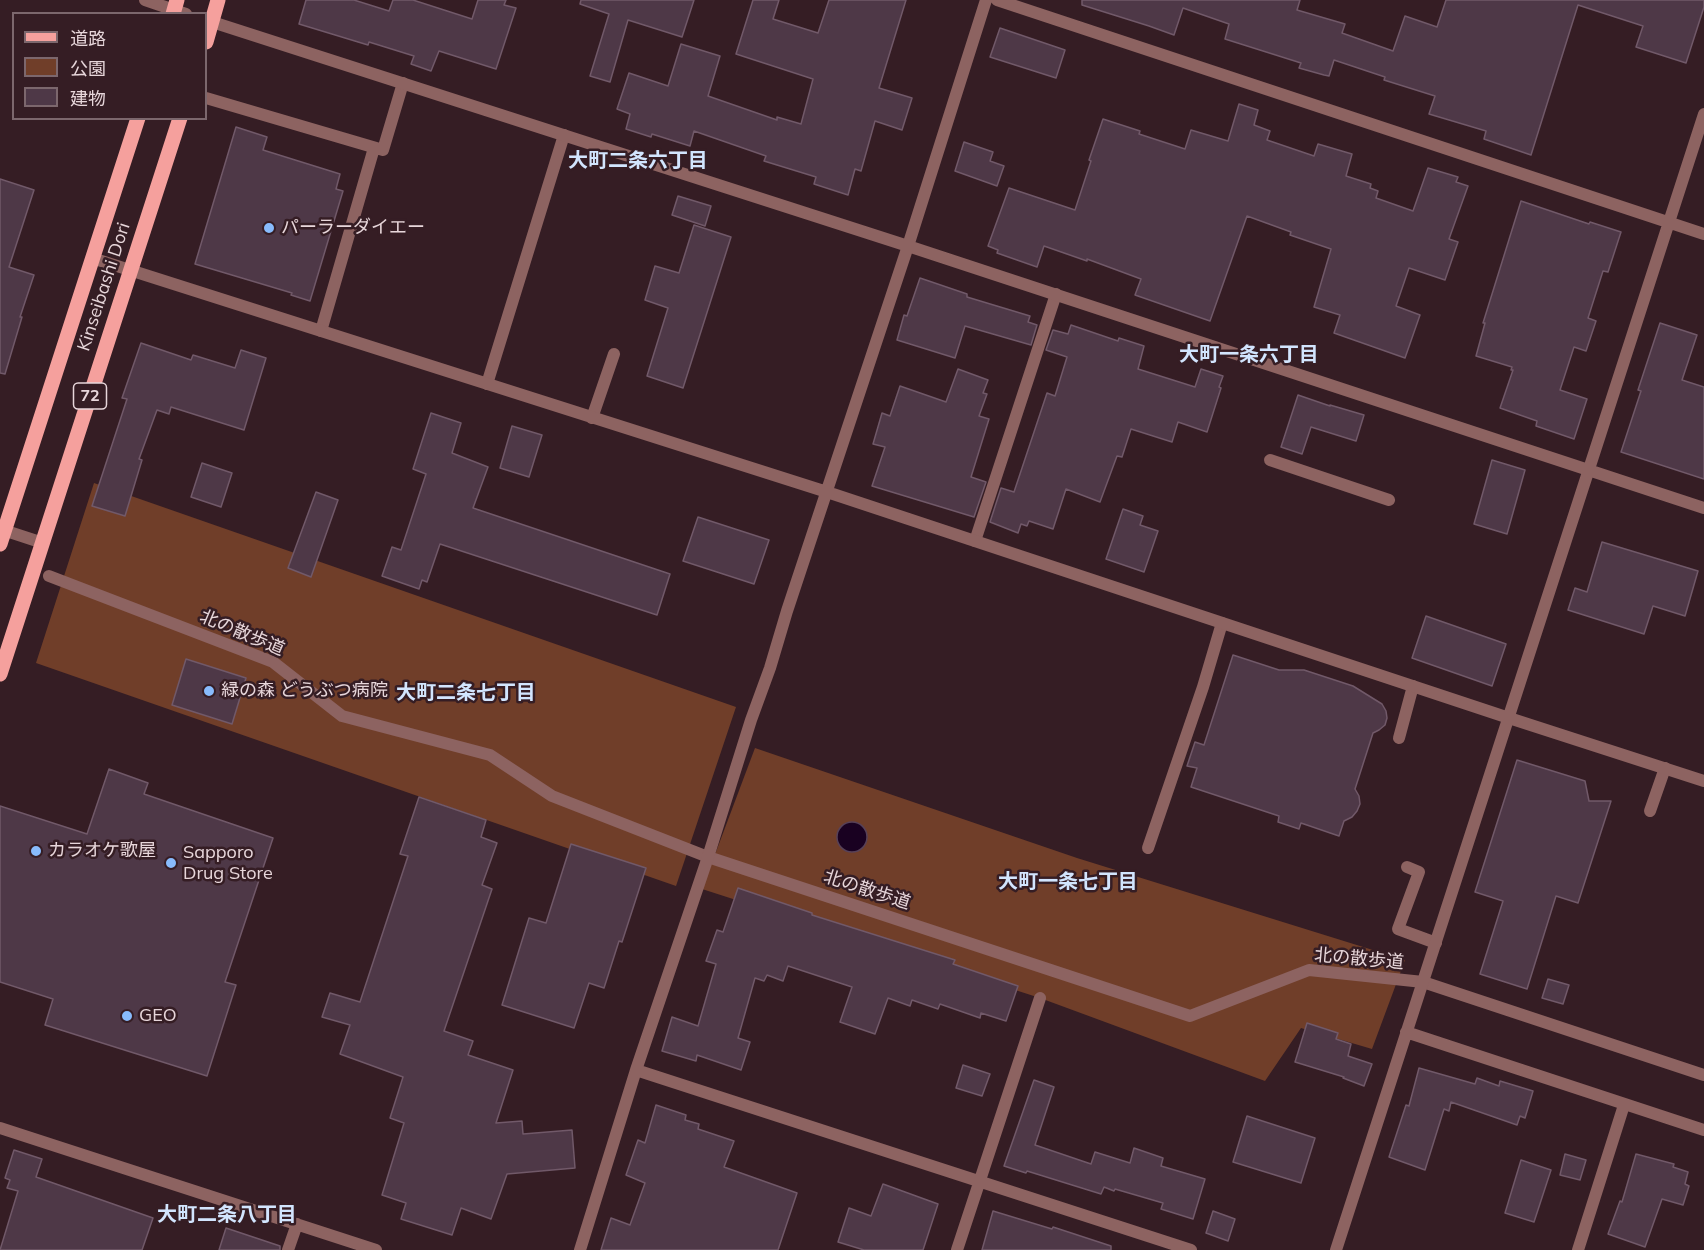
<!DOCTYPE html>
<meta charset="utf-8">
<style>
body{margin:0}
#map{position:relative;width:1704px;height:1250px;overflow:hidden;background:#351d24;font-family:Mulish,"Noto Sans JP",sans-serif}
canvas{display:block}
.legend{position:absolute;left:12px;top:12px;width:195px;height:108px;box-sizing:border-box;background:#351d24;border:2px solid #7c676d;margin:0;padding:8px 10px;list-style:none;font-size:18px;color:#e7d6da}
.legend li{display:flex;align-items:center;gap:12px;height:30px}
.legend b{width:30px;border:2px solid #7c676d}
</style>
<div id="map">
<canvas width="1704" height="1250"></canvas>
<ul class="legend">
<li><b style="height:8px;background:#f5a09d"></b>道路</li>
<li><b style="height:16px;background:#703e29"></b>公園</li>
<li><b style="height:16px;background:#4e3847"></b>建物</li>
</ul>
</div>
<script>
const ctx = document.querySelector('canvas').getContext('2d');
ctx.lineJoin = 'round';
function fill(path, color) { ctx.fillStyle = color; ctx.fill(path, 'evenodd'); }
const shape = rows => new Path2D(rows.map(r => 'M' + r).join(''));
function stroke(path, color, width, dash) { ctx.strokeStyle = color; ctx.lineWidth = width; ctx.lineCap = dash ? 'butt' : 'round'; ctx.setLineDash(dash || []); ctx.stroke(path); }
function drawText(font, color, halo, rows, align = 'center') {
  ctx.font = font + ' Mulish,"Noto Sans JP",sans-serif'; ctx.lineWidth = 5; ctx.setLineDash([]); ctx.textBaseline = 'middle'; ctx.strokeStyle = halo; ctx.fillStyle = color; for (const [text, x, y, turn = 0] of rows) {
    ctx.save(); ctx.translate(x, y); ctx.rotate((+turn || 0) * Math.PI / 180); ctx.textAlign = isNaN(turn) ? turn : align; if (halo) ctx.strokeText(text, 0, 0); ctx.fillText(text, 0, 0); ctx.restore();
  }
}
fill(shape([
 [94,483,736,707,676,886,36,663],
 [755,748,1077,858,1405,960,1372,1049,1301,1028,1265,1081,1040,998,702,889]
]), '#703e29');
const water = shape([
 '837 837a15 15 0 1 1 30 0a15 15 0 1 1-30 0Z'
]);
fill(water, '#190121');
stroke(water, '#574158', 1.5);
const building = shape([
 [306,0,354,0,389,11,393,0,413,0,472,19,478,0,506,0,504,5,516,8,496,69,439,51,431,71,411,64,414,56,369,42,368,45,299,24,306,0],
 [581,0,694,0,682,37,628,20,610,82,590,76,609,14,580,4,581,0],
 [753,0,779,0,773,19,818,33,829,0,906,0,879,88,912,98,902,130,875,121,861,171,855,169,848,195,814,184,816,177,764,161,766,156,694,131,690,146,652,134,651,137,626,129,630,114,617,109,629,73,668,86,681,44,720,56,708,96,777,120,777,117,801,124,813,79,736,54,753,0],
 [1082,0,1300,0,1297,10,1345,24,1342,33,1393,51,1405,16,1437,27,1446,0,1704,0,1704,7,1686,63,1636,47,1643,26,1578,5,1531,155,1484,139,1486,131,1429,114,1435,96,1384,80,1385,77,1334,60,1329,76,1324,75,1299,68,1301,63,1225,39,1229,24,1183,8,1174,35,1149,26,1082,5,1082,0],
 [1000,28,1065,50,1056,78,990,57,1000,28],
 [1239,104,1258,110,1254,125,1270,131,1267,140,1314,156,1318,144,1352,154,1346,176,1371,184,1370,188,1378,191,1376,198,1413,211,1428,168,1458,177,1456,182,1468,186,1449,239,1458,242,1445,280,1409,268,1396,306,1420,315,1405,358,1334,333,1340,315,1314,307,1331,249,1290,235,1291,232,1247,216,1210,321,1135,295,1141,279,1087,259,1087,261,1044,246,1037,267,997,253,998,250,988,246,1009,188,1075,210,1091,161,1089,160,1103,119,1140,131,1139,134,1185,149,1191,130,1228,141,1239,104],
 [236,127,267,137,263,150,340,174,336,189,343,191,310,301,291,295,292,293,195,264,236,127],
 [964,142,993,152,990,161,1004,166,997,186,955,171,964,142],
 [0,179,34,190,9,267,34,275,20,317,22,317,5,374,0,373,0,179],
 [678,196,711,206,705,226,672,215,678,196],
 [1521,201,1589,224,1590,222,1621,232,1608,272,1603,271,1588,318,1596,321,1586,351,1574,347,1560,390,1587,399,1574,439,1536,426,1537,421,1500,408,1513,370,1511,370,1512,367,1476,356,1485,323,1483,323,1521,201],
 [694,225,731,237,683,388,647,376,668,308,645,300,655,266,679,273,694,225],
 [920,278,967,294,967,297,1030,316,1028,322,1037,325,1031,345,965,326,955,358,897,340,904,315,907,316,920,278],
 [1660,323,1697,335,1682,380,1704,387,1704,479,1621,452,1641,391,1638,390,1660,323],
 [1071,325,1118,341,1119,338,1144,346,1138,369,1195,387,1201,369,1223,376,1219,387,1221,388,1207,432,1178,422,1172,442,1131,429,1122,457,1117,456,1100,502,1066,489,1053,529,1029,521,1027,526,1021,524,1018,533,990,522,1001,488,1014,492,1047,393,1055,396,1067,357,1046,350,1053,330,1068,334,1071,325],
 [141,343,191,360,193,355,235,368,241,350,266,358,244,430,171,407,169,414,157,410,139,459,142,460,125,516,92,506,127,399,122,398,141,343],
 [958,369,988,380,983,393,987,394,979,416,989,419,971,477,986,482,974,517,872,486,885,447,873,444,882,413,890,416,900,386,946,402,958,369],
 [1298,395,1330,406,1330,405,1364,415,1356,441,1311,427,1302,454,1281,447,1298,395],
 [431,413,461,423,452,453,488,467,473,508,670,574,657,615,440,544,427,582,422,580,419,589,382,576,392,547,401,550,426,474,413,469,431,413],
 [512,426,542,435,529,477,500,468,512,426],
 [1492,460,1525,470,1507,534,1474,524,1492,460],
 [202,463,232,473,221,507,191,497,202,463],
 [316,492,338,500,311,577,288,568,316,492],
 [1123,509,1143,516,1140,525,1158,531,1144,572,1106,559,1123,509],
 [698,517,769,540,754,584,683,561,698,517],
 [1602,542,1698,571,1685,616,1653,606,1644,634,1568,610,1575,588,1587,592,1602,542],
 [1426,616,1506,644,1492,686,1412,658,1426,616],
 [1233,655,1279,670,1304,670,1353,686,1382,704,1386,711,1387,718,1385,725,1379,730,1373,733,1355,789,1359,796,1360,804,1357,811,1352,817,1344,821,1339,836,1301,823,1299,829,1278,822,1279,816,1191,787,1197,768,1187,766,1195,742,1204,745,1233,655],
 [186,659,246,678,232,724,172,705,186,659],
 [1517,760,1585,781,1589,801,1611,801,1578,903,1556,896,1527,989,1480,974,1503,901,1475,892,1517,760],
 [109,769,148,783,144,794,273,838,225,982,236,985,207,1076,45,1025,53,999,0,982,0,806,87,834,109,769],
 [419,797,486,820,481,837,497,843,482,885,492,889,444,1031,473,1041,468,1055,513,1070,496,1123,522,1121,523,1134,572,1130,575,1168,507,1174,491,1219,461,1208,452,1235,401,1219,406,1203,382,1195,404,1123,390,1118,403,1077,340,1054,350,1025,322,1017,330,993,360,1002,408,856,400,854,419,797],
 [571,844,646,868,622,942,619,941,604,988,589,983,574,1028,502,1005,529,918,546,923,571,844],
 [738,888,812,913,812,915,955,960,953,964,1018,986,1006,1021,981,1013,980,1018,940,1004,938,1009,912,1000,910,1006,888,998,875,1034,840,1022,852,987,788,966,783,981,767,975,764,981,755,978,738,1038,750,1042,741,1070,697,1055,696,1061,662,1051,672,1017,698,1026,716,964,706,961,717,930,723,932,738,888],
 [1548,979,1569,985,1563,1004,1542,998,1548,979],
 [1307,1023,1338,1033,1336,1039,1351,1044,1348,1056,1372,1064,1364,1086,1343,1078,1344,1077,1295,1062,1307,1023],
 [963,1065,990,1074,982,1096,956,1088,963,1065],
 [1419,1068,1475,1084,1477,1078,1499,1086,1500,1081,1533,1091,1525,1118,1520,1116,1517,1125,1451,1102,1449,1111,1444,1109,1425,1170,1389,1157,1406,1105,1409,1106,1419,1068],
 [1034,1080,1054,1087,1035,1145,1091,1164,1095,1152,1130,1163,1134,1148,1163,1158,1161,1166,1205,1179,1193,1219,1161,1209,1163,1203,1115,1189,1114,1191,1104,1187,1101,1194,1027,1171,1026,1173,1004,1166,1034,1080],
 [656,1105,686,1115,685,1120,699,1124,698,1129,734,1141,724,1167,797,1193,778,1250,601,1250,611,1218,630,1225,645,1183,626,1175,638,1140,645,1143,656,1105],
 [1247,1116,1315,1138,1301,1183,1233,1162,1247,1116],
 [14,1150,42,1159,36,1177,153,1218,142,1250,0,1250,18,1191,7,1188,10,1180,5,1178,14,1150],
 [1565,1154,1586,1160,1580,1180,1560,1175,1565,1154],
 [1636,1154,1674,1164,1673,1167,1688,1172,1685,1184,1689,1186,1683,1205,1662,1199,1645,1247,1608,1234,1620,1201,1622,1202,1636,1154],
 [1521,1160,1551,1170,1534,1222,1505,1213,1521,1160],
 [883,1184,938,1204,923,1250,864,1250,838,1242,849,1208,871,1216,883,1184],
 [993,1211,1052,1229,1053,1227,1111,1246,1111,1250,982,1250,993,1211],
 [1213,1211,1235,1219,1228,1241,1206,1233,1213,1211],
 [226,1228,280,1246,280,1250,219,1250,226,1228]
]);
fill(building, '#4e3847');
stroke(building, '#715969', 1.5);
stroke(shape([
 [206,98,383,150,403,83],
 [321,331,374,148],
 [487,384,564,135],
 [592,418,614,354],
 [1270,460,1389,500],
 [975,541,1056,294],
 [1399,738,1413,686],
 [1650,811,1665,768],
 [1148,848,1203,687,1222,623],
 [1407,867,1419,872,1398,929,1436,943]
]), '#8d6361', 12);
stroke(shape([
 [49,576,273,662,342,716,490,755,552,796,708,857,1190,1016,1309,970,1423,982,1704,1075]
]), '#8d6361', 12);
stroke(shape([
 [145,0,186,14],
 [997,0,1704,234],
 [206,20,908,246,1704,508],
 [92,258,827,492,1509,718,1704,781],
 [0,529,43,543],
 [1406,1032,1704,1130],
 [636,1070,1191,1250],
 [0,1128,376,1250],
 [288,1250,297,1224],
 [580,1250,636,1070,708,857,751,720,770,668,787,611,908,246,986,0],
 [957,1250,1040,998],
 [1336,1250,1704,114],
 [1578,1250,1624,1105]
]), '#8d6361', 12);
stroke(shape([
 [173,14,177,0],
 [206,42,218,0],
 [0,544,138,118],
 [0,674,180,118]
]), '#f5a09d', 15);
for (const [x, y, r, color] of [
 [269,228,6,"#88bbfc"],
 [209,691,6,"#88bbfc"],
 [36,851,6,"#88bbfc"],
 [171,863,6,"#88bbfc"],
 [127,1016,6,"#88bbfc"]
]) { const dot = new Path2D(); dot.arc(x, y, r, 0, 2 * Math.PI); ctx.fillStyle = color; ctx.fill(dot); stroke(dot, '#351d24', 2); }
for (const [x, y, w] of [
 [90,396,33]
]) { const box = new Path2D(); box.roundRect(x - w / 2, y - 13, w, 26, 4.5); ctx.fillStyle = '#351d24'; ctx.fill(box); stroke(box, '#e7d6da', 1.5); }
drawText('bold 16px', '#e7d6da', null, [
 ["72",90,396]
]);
drawText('18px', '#e7d6da', '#351d24', [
 ["パーラーダイエー",281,228],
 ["緑の森 どうぶつ病院",221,691],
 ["カラオケ歌屋",48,851],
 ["Sapporo",183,853],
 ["Drug Store",183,874],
 ["GEO",139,1016]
], 'left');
drawText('18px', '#e7d6da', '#351d24', [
 ["Kinseibashi Dori",104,287,-72],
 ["北の散歩道",242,633,23],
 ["北の散歩道",867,890,18],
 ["北の散歩道",1359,959,5]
]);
drawText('bold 20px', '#d2e5fe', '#351d24', [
 ["大町二条六丁目",638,161],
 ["大町一条六丁目",1249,355],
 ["大町二条七丁目",466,693],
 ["大町一条七丁目",1068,882],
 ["大町二条八丁目",227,1215]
]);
</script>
